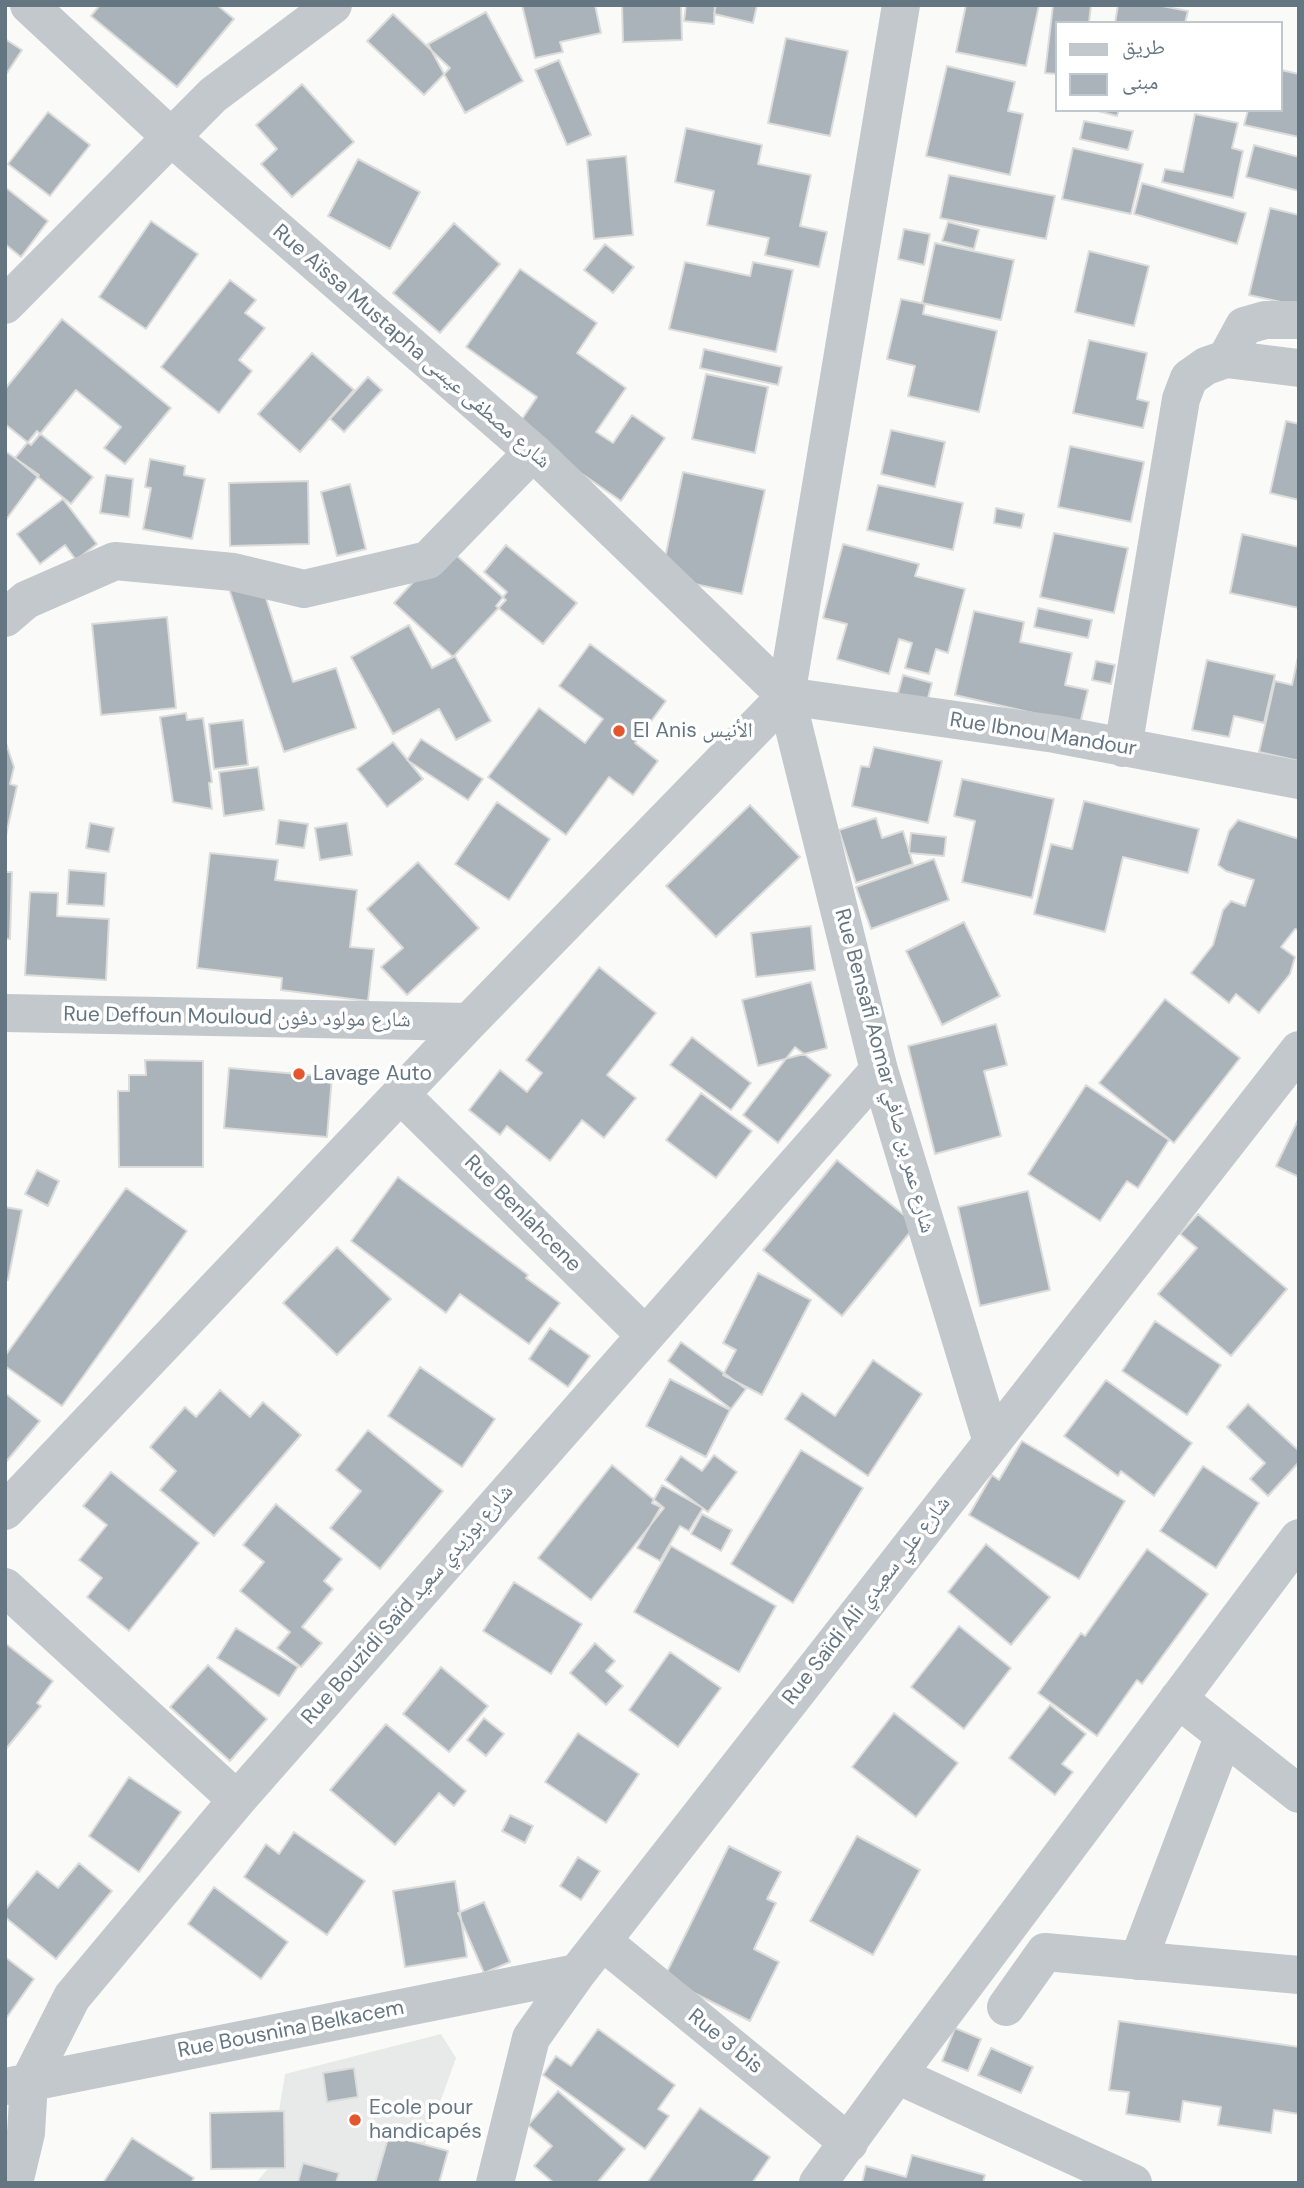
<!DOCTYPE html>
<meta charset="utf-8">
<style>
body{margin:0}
#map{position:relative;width:1304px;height:2188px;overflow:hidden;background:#fafaf8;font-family:"DM Sans","Noto Naskh Arabic",sans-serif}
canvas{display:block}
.frame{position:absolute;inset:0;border:7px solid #657683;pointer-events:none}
.legend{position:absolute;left:1055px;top:21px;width:228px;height:91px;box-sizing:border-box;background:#fff;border:2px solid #c1c8cd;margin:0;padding:9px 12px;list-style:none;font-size:21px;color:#657683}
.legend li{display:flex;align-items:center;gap:14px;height:35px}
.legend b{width:35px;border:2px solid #c1c8cd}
</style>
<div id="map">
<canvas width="1304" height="2188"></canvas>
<div class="frame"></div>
<ul class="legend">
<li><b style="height:9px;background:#c3c8cc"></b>طريق</li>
<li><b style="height:19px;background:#aab3b9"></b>مبنى</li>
</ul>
</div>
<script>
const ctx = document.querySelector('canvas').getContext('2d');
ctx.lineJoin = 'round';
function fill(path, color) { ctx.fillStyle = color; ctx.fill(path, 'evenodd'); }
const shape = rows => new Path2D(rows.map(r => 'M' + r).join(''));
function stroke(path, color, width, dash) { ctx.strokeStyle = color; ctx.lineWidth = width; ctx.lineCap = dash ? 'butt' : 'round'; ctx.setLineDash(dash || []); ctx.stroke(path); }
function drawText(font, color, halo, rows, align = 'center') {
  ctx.font = font + ' "DM Sans","Noto Naskh Arabic",sans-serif'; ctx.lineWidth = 7; ctx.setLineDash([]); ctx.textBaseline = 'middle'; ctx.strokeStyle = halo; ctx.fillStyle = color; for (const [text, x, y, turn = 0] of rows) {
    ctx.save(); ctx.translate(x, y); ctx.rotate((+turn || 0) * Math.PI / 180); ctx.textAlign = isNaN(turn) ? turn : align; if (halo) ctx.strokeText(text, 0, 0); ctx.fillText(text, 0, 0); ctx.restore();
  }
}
fill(shape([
 [441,2034,456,2058,411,2183,256,2183,270,2166,285,2074]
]), '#e8e9e9');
const building = shape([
 [100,5,217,5,234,19,177,87,91,16,100,5],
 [522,5,595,5,601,33,560,42,563,52,535,58,522,5],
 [622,5,681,5,682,40,623,42,622,5],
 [686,5,715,5,714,24,684,21,686,5],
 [716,5,757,5,753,23,714,14,716,5],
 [966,5,1039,5,1026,66,956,52,966,5],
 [1053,5,1091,5,1089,23,1057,23,1057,74,1045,73,1053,5],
 [1118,5,1157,5,1188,11,1185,23,1115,23,1118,5],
 [486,12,523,81,465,113,428,44,486,12],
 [393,14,450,68,424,95,367,41,393,14],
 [786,38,848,51,830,136,768,123,786,38],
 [5,39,22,50,5,76,5,39],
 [559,60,591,135,567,145,535,70,559,60],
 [947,66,1015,82,1008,111,1023,114,1010,175,926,156,947,66],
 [1281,70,1299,74,1299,137,1244,125,1248,110,1281,110,1281,70],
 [302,84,354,142,292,197,261,164,277,149,256,125,302,84],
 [1094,110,1119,110,1117,116,1094,110],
 [48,112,90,145,50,196,8,164,48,112],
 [1195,114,1238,123,1232,148,1243,151,1233,198,1162,182,1165,169,1183,172,1195,114],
 [1084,121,1133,131,1128,150,1080,139,1084,121],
 [686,128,762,145,758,164,811,175,800,226,827,232,819,267,765,255,769,238,707,225,714,191,675,182,686,128],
 [1254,145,1299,157,1299,191,1246,177,1254,145],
 [1073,148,1143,164,1131,214,1062,199,1073,148],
 [626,156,633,235,594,239,587,160,626,156],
 [358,159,420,192,390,249,328,216,358,159],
 [949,175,1055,196,1046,239,940,218,949,175],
 [1142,183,1246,213,1237,244,1134,214,1142,183],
 [5,187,48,221,21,257,5,244,5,187],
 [1270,208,1299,215,1299,306,1249,295,1270,208],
 [151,221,198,254,146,329,99,297,151,221],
 [948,222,979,230,974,249,942,241,948,222],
 [454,223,500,264,440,333,393,293,454,223],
 [904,229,930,234,924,265,898,259,904,229],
 [935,243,1014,260,1001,320,922,303,935,243],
 [605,244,634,267,613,293,584,270,605,244],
 [1089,251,1149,266,1134,326,1075,312,1089,251],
 [685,262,750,276,753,262,793,270,776,352,669,329,685,262],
 [520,269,597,323,577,353,626,388,596,432,613,443,632,415,665,438,621,501,516,428,537,397,466,347,520,269],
 [230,280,256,300,245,313,265,328,239,360,252,371,219,413,161,367,230,280],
 [901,299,925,304,923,314,997,331,979,412,908,396,915,366,887,359,901,299],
 [62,319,171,408,125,464,104,448,121,427,76,390,31,445,5,424,5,389,62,319],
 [1089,340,1147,353,1137,399,1149,402,1143,428,1073,413,1089,340],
 [704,349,782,367,778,385,700,368,704,349],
 [312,353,354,390,300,452,258,414,312,353],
 [706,374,768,387,755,453,692,439,706,374],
 [368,377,382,390,344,432,330,419,368,377],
 [1286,421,1299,424,1299,500,1270,493,1286,421],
 [891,430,945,442,935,487,881,474,891,430],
 [37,431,93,477,71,504,15,458,37,431],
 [1070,446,1144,462,1131,522,1058,507,1070,446],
 [5,451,39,475,5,521,5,451],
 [150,459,185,466,184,475,205,479,192,539,143,529,151,488,145,487,150,459],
 [683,472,765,490,742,594,661,577,683,472],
 [106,475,133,479,129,517,100,513,106,475],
 [308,481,309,544,230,546,229,483,308,481],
 [350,484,366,549,337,556,321,492,350,484],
 [878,485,963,503,953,550,867,530,878,485],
 [63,499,97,544,76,560,65,545,40,564,17,534,63,499],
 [996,508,1024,514,1021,528,994,523,996,508],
 [1054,533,1128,548,1114,613,1040,597,1054,533],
 [1242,534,1299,547,1299,608,1230,593,1242,534],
 [843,544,919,564,915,576,965,589,948,653,936,649,929,674,905,668,912,643,899,639,889,674,837,659,847,624,823,618,843,544],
 [506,545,577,603,543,644,496,606,507,592,484,572,506,545],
 [446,546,506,600,453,657,394,603,446,546],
 [256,567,293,682,336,668,356,728,284,752,225,577,256,567],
 [1038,608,1092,620,1088,638,1034,627,1038,608],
 [974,611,1024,622,1020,642,1072,653,1065,685,1088,690,1080,724,955,695,974,611],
 [167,617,176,708,101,715,92,624,167,617],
 [409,625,432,668,455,656,491,721,456,740,439,709,393,734,351,657,409,625],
 [590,644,666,701,635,743,658,761,633,795,609,777,566,835,488,777,539,708,585,743,603,719,559,686,590,644],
 [1299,652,1299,761,1259,752,1275,681,1292,685,1299,652],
 [1207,660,1275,675,1264,723,1234,716,1229,737,1192,730,1207,660],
 [1096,661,1115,665,1111,684,1092,680,1096,661],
 [903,675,932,683,926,705,897,697,903,675],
 [186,713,187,720,203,718,212,782,209,783,212,809,173,802,160,717,186,713],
 [243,720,248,765,214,769,209,724,243,720],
 [421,739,483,779,468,800,407,760,421,739],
 [5,740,14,767,10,784,17,786,5,840,5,740],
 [393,742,423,779,387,807,357,769,393,742],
 [874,747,942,761,928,823,852,806,861,766,869,767,874,747],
 [258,767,264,810,224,816,219,772,258,767],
 [962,779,1054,799,1032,898,962,882,975,821,954,816,962,779],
 [1084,801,1199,829,1188,873,1123,857,1105,932,1034,914,1051,844,1072,849,1084,801],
 [497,802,550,839,509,900,455,864,497,802],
 [750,805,800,857,716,937,666,886,750,805],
 [876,818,882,838,903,831,913,864,856,883,839,830,876,818],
 [279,820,308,824,304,848,276,844,279,820],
 [1238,820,1299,839,1299,930,1295,929,1281,947,1295,957,1290,974,1259,1013,1236,994,1229,1003,1191,973,1213,945,1223,910,1231,901,1245,906,1254,880,1226,871,1218,865,1229,831,1238,820],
 [90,823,114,828,109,852,86,848,90,823],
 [347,823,352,855,320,860,315,828,347,823],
 [911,833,946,837,944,856,909,853,911,833],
 [210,853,278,860,275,880,357,890,350,947,374,949,368,1001,281,990,282,978,197,968,210,853],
 [934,859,949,900,871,929,856,887,934,859],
 [418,862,479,928,407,995,381,967,403,948,367,909,418,862],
 [69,870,106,873,104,906,67,904,69,870],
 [5,872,12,872,10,939,5,939,5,872],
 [30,892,58,893,57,916,109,919,106,980,25,975,30,892],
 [964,922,1000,996,942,1025,906,951,964,922],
 [811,926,815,970,756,977,751,933,811,926],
 [599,967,656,1013,607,1075,636,1098,604,1138,582,1120,550,1161,507,1126,500,1135,469,1110,500,1070,527,1092,542,1073,526,1060,599,967],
 [811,982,827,1048,758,1066,742,1000,811,982],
 [1165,999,1240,1058,1174,1143,1099,1083,1165,999],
 [996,1024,1007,1065,984,1071,1001,1136,935,1154,908,1046,996,1024],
 [692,1037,751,1083,731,1110,670,1065,692,1037],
 [795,1047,831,1075,778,1143,743,1115,795,1047],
 [145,1060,203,1061,203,1167,119,1167,118,1091,129,1091,129,1075,146,1075,145,1060],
 [229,1068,332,1077,327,1137,224,1128,229,1068],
 [1086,1085,1169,1140,1138,1188,1127,1181,1100,1221,1028,1174,1086,1085],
 [701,1093,752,1131,716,1178,666,1140,701,1093],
 [1299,1118,1299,1177,1276,1166,1299,1118],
 [837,1160,916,1225,842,1316,763,1250,837,1160],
 [37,1170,59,1181,48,1206,25,1194,37,1170],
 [398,1177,528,1275,526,1278,560,1303,529,1344,460,1294,446,1313,351,1241,398,1177],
 [126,1188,187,1231,62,1406,5,1366,5,1356,126,1188],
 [1028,1191,1050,1290,980,1306,958,1207,1028,1191],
 [5,1207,22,1210,8,1280,5,1279,5,1207],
 [1198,1214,1287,1289,1231,1356,1158,1294,1197,1248,1180,1234,1198,1214],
 [337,1247,391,1299,337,1355,283,1303,337,1247],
 [758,1273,811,1300,762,1395,723,1375,736,1350,723,1343,758,1273],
 [1155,1321,1221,1365,1187,1415,1122,1371,1155,1321],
 [550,1328,590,1356,568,1387,529,1359,550,1328],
 [681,1342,746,1389,731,1409,668,1361,681,1342],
 [873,1360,922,1394,868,1476,785,1419,802,1393,835,1416,873,1360],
 [420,1367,495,1419,462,1467,388,1416,420,1367],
 [670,1379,730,1410,706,1457,646,1426,670,1379],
 [1106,1380,1192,1443,1154,1496,1121,1471,1118,1476,1064,1436,1106,1380],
 [220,1390,250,1417,263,1402,301,1435,214,1536,160,1490,176,1471,150,1447,185,1407,196,1417,220,1390],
 [5,1393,40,1421,5,1463,5,1393],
 [1248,1404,1299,1451,1299,1462,1268,1496,1250,1479,1265,1463,1227,1427,1248,1404],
 [368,1430,443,1491,380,1569,330,1528,361,1491,336,1470,368,1430],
 [1022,1441,1125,1501,1079,1579,969,1515,992,1475,999,1480,1022,1441],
 [801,1450,863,1488,793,1603,731,1564,801,1450],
 [714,1455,737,1472,708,1512,665,1480,681,1456,702,1471,714,1455],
 [612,1465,664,1508,591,1600,538,1558,612,1465],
 [1203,1466,1259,1503,1216,1568,1160,1531,1203,1466],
 [111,1472,199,1543,129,1631,87,1597,102,1578,79,1560,107,1525,83,1506,111,1472],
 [662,1485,703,1508,689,1531,680,1526,660,1561,637,1548,661,1507,652,1503,662,1485],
 [276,1504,342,1559,324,1581,333,1589,302,1627,322,1643,301,1667,277,1648,290,1632,240,1591,264,1562,243,1545,276,1504],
 [702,1514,732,1530,721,1551,691,1534,702,1514],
 [986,1544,1050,1597,1011,1645,948,1592,986,1544],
 [671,1546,776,1606,739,1672,634,1612,671,1546],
 [1147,1549,1208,1594,1142,1684,1137,1680,1097,1736,1038,1693,1081,1633,1085,1636,1147,1549],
 [514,1582,582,1624,551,1674,483,1631,514,1582],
 [959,1626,1011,1668,964,1729,911,1687,959,1626],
 [236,1628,298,1667,279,1696,217,1658,236,1628],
 [5,1643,53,1681,37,1703,41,1706,5,1750,5,1643],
 [595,1643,615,1661,606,1671,623,1686,606,1705,570,1673,595,1643],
 [670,1652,721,1688,678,1747,629,1710,670,1652],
 [208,1665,267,1719,230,1761,170,1707,208,1665],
 [441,1667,488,1706,449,1752,403,1714,441,1667],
 [1050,1705,1086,1734,1062,1764,1073,1772,1055,1795,1009,1758,1050,1705],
 [894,1713,958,1763,916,1817,852,1767,894,1713],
 [484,1718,504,1734,486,1756,467,1740,484,1718],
 [386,1724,466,1791,454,1806,439,1793,395,1845,330,1790,386,1724],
 [578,1733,639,1774,606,1823,545,1782,578,1733],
 [129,1777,181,1812,139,1872,89,1836,129,1777],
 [510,1815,533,1826,525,1843,502,1831,510,1815],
 [294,1832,365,1881,327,1935,244,1877,266,1844,279,1854,294,1832],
 [857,1836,920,1870,873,1955,810,1921,857,1836],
 [729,1846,781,1872,767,1899,776,1903,754,1949,779,1962,750,2021,664,1978,729,1846],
 [578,1857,600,1871,581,1900,560,1886,578,1857],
 [79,1863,112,1891,56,1959,5,1917,5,1910,37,1871,58,1888,79,1863],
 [455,1881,467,1957,405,1967,393,1891,455,1881],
 [214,1887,288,1942,261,1979,188,1924,214,1887],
 [484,1902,510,1962,484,1973,458,1913,484,1902],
 [5,1957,34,1979,5,2020,5,1957],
 [1119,2021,1299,2047,1299,2114,1274,2110,1271,2133,1218,2125,1221,2107,1183,2101,1180,2122,1126,2114,1129,2092,1109,2090,1119,2021],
 [955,2028,981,2039,968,2071,942,2061,955,2028],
 [598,2029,675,2085,658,2109,669,2116,645,2149,543,2075,556,2056,571,2066,598,2029],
 [991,2048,1033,2067,1021,2093,978,2075,991,2048],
 [354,2068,358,2097,327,2102,323,2073,354,2068],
 [558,2091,625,2149,597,2183,554,2183,534,2166,552,2146,528,2125,558,2091],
 [700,2108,770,2157,752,2183,647,2183,700,2108],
 [284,2111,285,2168,211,2169,210,2113,284,2111],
 [389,2135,448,2151,439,2183,375,2183,389,2135],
 [132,2138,194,2178,191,2183,103,2183,132,2138],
 [912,2155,985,2175,983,2183,862,2183,866,2166,906,2177,912,2155],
 [303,2163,339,2173,336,2183,298,2182,303,2163]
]);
fill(building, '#aab3b9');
stroke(building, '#dcdcda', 2);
stroke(shape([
 [29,5,171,137,533,452,786,696],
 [5,305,213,95,333,5],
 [1226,359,1244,326,1265,320,1299,320],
 [5,618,26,600,115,561,233,572,304,589,428,560,533,452],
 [786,696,879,1070,992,1442],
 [786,696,1055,734,1299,780],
 [1123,748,1181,399,1189,378,1206,366,1226,359,1299,368],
 [5,1013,469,1022],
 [400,1094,644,1334],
 [5,1511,469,1022,786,696,901,5],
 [5,1587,237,1800],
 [1178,1699,1299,1794],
 [602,1941,849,2143],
 [1138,1961,1224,1735],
 [1006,2007,1045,1952,1299,1975],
 [897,2075,1299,1538],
 [11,2086,577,1973],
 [14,2183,26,2133,29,2082,72,1997,237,1800,879,1070],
 [495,2183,531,2038,577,1973,1299,1050],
 [818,2183,897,2075,1133,2183]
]), '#c3c8cc', 38);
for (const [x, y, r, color] of [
 [619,731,7,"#e4572e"],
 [299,1074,7,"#e4572e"],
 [355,2120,7,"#e4572e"]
]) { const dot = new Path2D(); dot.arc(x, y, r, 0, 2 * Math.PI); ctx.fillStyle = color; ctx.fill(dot); stroke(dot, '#fff', 2.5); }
drawText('21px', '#657683', '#fff', [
 ["Rue Aïssa Mustapha شارع مصطفى عيسى",411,347,41],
 ["Rue Ibnou Mandour",1043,735,9],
 ["Rue Deffoun Mouloud شارع مولود دفون",237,1018,1],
 ["Rue Bensafi Aomar شارع عمر بن صافي",884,1071,75],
 ["Rue Benlahcene",522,1214,45],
 ["Rue Saïdi Ali شارع علي سعيدي",867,1601,-52],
 ["Rue Bouzidi Saïd شارع بوزيدي سعيد",408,1605,-49],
 ["Rue Bousnina Belkacem",291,2030,-11],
 ["Rue 3 bis",725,2042,39]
]);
drawText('21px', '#657683', '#fff', [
 ["El Anis الأنيس",633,731],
 ["Lavage Auto",313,1074],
 ["Ecole pour",369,2108],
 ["handicapés",369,2132]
], 'left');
</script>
